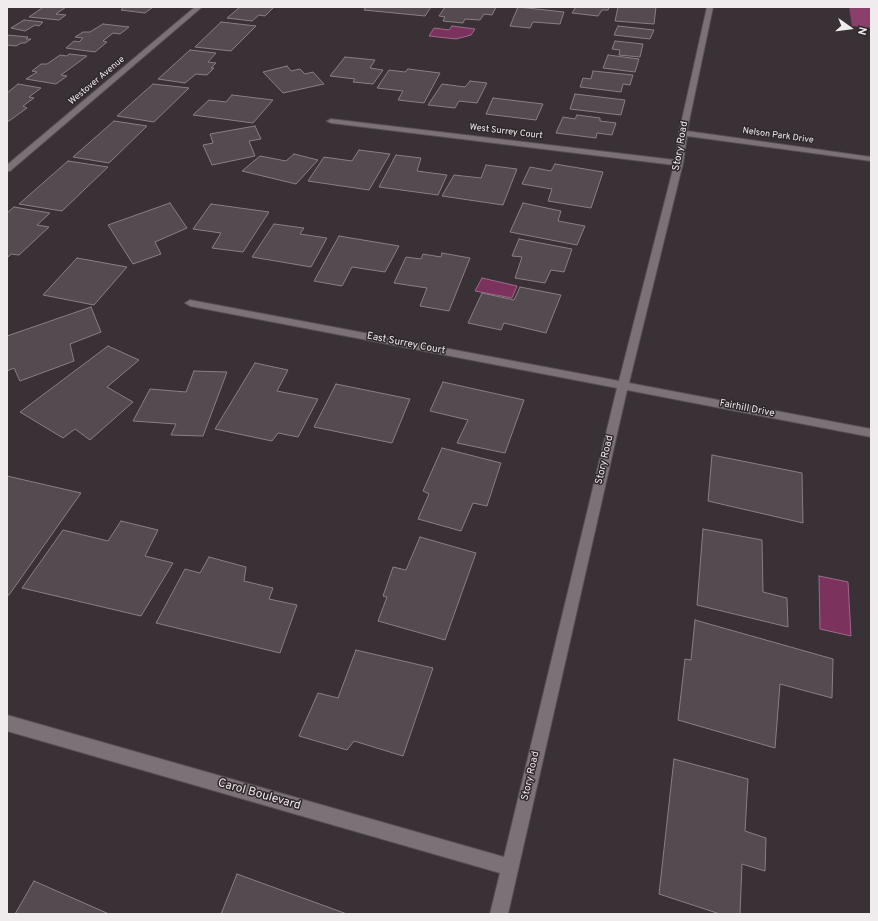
<!DOCTYPE html>
<style>
body{margin:0}
#map{position:relative;width:878px;height:921px;overflow:hidden;background:#393135;font-family:Overpass,sans-serif}
canvas{display:block}
.frame{position:absolute;inset:0;border:8px solid #f0ebed;pointer-events:none}
.north{position:absolute;left:830px;top:8px;width:40px;height:40px;-webkit-text-stroke:3px #2f272b;paint-order:stroke;rotate:104deg;font-size:11px;font-weight:700;line-height:16px;text-align:center;color:#f0ebed}
.north::after{content:'';display:block;margin:auto;width:14px;height:18px;background:#f0ebed;clip-path:polygon(50% 0,100% 100%,50% 72%,0 100%)}
</style>
<div id="map">
<canvas width="878" height="921"></canvas>
<div class="frame"></div>
<div class="north">N</div>
</div>
<script>
const ctx = document.querySelector('canvas').getContext('2d');
ctx.lineJoin = 'round';
function fill(path, color) { ctx.fillStyle = color; ctx.fill(path, 'evenodd'); }
const shape = rows => new Path2D(rows.map(r => 'M' + r).join(''));
function stroke(path, color, width, dash) { ctx.strokeStyle = color; ctx.lineWidth = width; ctx.lineCap = dash ? 'butt' : 'round'; ctx.setLineDash(dash || []); ctx.stroke(path); }
function drawText(font, color, halo, rows, align = 'center') {
  ctx.font = font + ' Overpass,sans-serif'; ctx.lineWidth = 3; ctx.setLineDash([]); ctx.textBaseline = 'middle'; ctx.strokeStyle = halo; ctx.fillStyle = color; for (const [text, x, y, turn = 0] of rows) {
    ctx.save(); ctx.translate(x, y); ctx.rotate((+turn || 0) * Math.PI / 180); ctx.textAlign = isNaN(turn) ? turn : align; if (halo) ctx.strokeText(text, 0, 0); ctx.fillText(text, 0, 0); ctx.restore();
  }
}
fill(shape([
 [849,7,871,7,871,28,852,26]
]), '#8a406b');
const water = shape([
 [452,26,475,29,471,35,456,39,429,36,434,28,449,30,452,26],
 [482,278,517,286,512,298,475,291,482,278],
 [819,576,848,582,851,636,820,629,819,576]
]);
fill(water, '#7b335e');
stroke(water, '#9e6a89', 1);
const building = shape([
 [39,7,66,7,56,14,66,15,59,20,29,17,42,8,39,7],
 [124,7,153,7,145,13,121,10,124,7],
 [240,7,274,7,265,16,259,15,252,21,227,18,240,7],
 [366,7,431,7,425,16,364,10,366,7],
 [445,7,496,7,492,15,484,14,480,20,465,19,463,23,443,21,445,17,439,16,445,7],
 [518,7,564,12,560,24,533,22,530,28,510,26,518,7],
 [576,7,609,7,608,10,602,10,598,16,572,13,576,7],
 [618,7,656,7,654,24,615,21,618,7],
 [24,20,43,22,39,26,35,25,25,31,11,28,24,20],
 [221,22,256,26,231,51,195,47,221,22],
 [103,24,129,27,120,34,113,33,103,41,107,42,95,52,66,48,74,41,79,42,83,38,75,37,83,32,90,32,103,24],
 [618,26,654,30,650,39,614,35,618,26],
 [7,35,28,37,26,39,31,39,25,43,21,43,16,46,7,45,7,35],
 [615,41,643,44,640,57,619,55,620,50,612,49,615,41],
 [190,50,216,53,208,62,216,63,211,68,214,68,207,75,196,74,185,83,158,79,190,50],
 [69,54,87,56,61,75,67,76,56,84,26,79,37,72,32,71,41,64,47,64,60,55,67,56,69,54],
 [608,55,639,59,635,72,603,68,608,55],
 [345,57,375,60,370,68,383,70,373,84,353,82,355,79,330,76,345,57],
 [287,66,291,71,300,69,305,74,313,72,324,84,283,93,263,72,287,66],
 [408,69,440,73,424,103,398,100,403,91,377,88,389,70,405,72,408,69],
 [593,71,633,75,630,85,623,84,621,92,580,87,583,78,591,79,593,71],
 [470,81,487,83,477,103,459,101,455,108,428,105,442,84,465,87,470,81],
 [18,84,41,88,29,97,34,98,23,106,27,108,9,121,7,121,7,93,18,84],
 [153,84,189,88,154,122,117,116,153,84],
 [575,94,625,100,621,115,570,109,575,94],
 [232,95,273,100,253,123,193,115,209,100,226,102,232,95],
 [493,98,543,104,536,120,486,114,493,98],
 [577,115,600,118,600,121,616,123,612,135,597,133,596,138,556,133,563,117,575,119,577,115],
 [114,121,147,126,109,163,73,157,114,121],
 [255,126,261,139,249,141,255,156,212,165,203,145,213,143,210,134,255,126],
 [359,150,390,154,369,190,308,181,324,157,352,161,359,150],
 [294,154,318,160,296,184,242,171,260,156,286,161,294,154],
 [396,155,421,158,417,171,447,175,438,195,379,187,396,155],
 [68,161,108,167,62,211,19,204,68,161],
 [555,164,603,172,591,208,548,201,552,189,522,184,530,167,551,171,555,164],
 [486,165,517,169,503,205,442,196,454,175,481,178,486,165],
 [170,203,187,228,155,242,161,254,133,264,108,225,170,203],
 [523,203,561,211,558,221,585,226,577,245,510,232,523,203],
 [211,204,269,212,243,252,212,248,221,233,193,229,211,204],
 [14,207,50,213,37,225,49,227,19,255,11,254,7,258,7,213,14,207],
 [274,224,304,228,300,234,327,238,311,267,252,257,274,224],
 [339,236,399,246,385,272,352,267,342,286,314,281,339,236],
 [519,239,572,249,564,272,551,270,545,283,515,278,522,257,512,256,519,239],
 [442,253,470,258,449,311,420,306,427,288,394,283,406,257,421,259,423,254,441,257,442,253],
 [77,258,127,267,94,305,43,295,77,258],
 [520,287,561,295,546,333,504,323,501,330,468,323,482,293,514,300,520,287],
 [91,307,101,332,70,344,74,361,20,381,14,368,7,371,7,336,91,307],
 [108,346,139,360,107,387,133,402,90,440,75,429,63,438,20,412,108,346],
 [255,363,288,370,277,391,318,399,298,437,278,433,272,441,215,429,255,363],
 [194,371,227,372,203,436,171,435,176,424,133,421,150,389,186,392,194,371],
 [443,382,524,400,505,453,457,443,468,420,430,411,443,382],
 [336,384,410,399,392,443,314,427,336,384],
 [442,448,501,463,487,506,473,503,461,531,418,519,429,494,423,491,442,448],
 [712,455,802,473,803,523,708,501,712,455],
 [7,476,81,493,9,595,7,595,7,476],
 [121,521,158,530,145,556,173,563,141,616,22,588,63,530,108,541,121,521],
 [703,529,762,540,763,592,787,598,788,627,697,605,703,529],
 [420,537,476,553,445,640,378,621,387,597,383,596,393,567,406,570,420,537],
 [209,557,246,567,244,581,273,588,269,599,297,605,280,653,156,623,185,569,200,573,209,557],
 [695,620,833,659,832,698,780,684,775,748,678,720,685,659,691,660,695,620],
 [356,650,433,668,403,756,354,741,347,750,299,736,318,693,338,698,356,650],
 [674,759,748,779,745,831,766,838,765,871,742,864,740,914,720,914,659,894,674,759],
 [237,874,347,914,221,914,237,874],
 [34,881,109,914,15,914,34,881]
]);
fill(building, '#534b4f');
stroke(building, '#897f84', 1);
const minor = shape([
 [195,7,202,7,10,171,7,171,7,165,195,7],
 [707,7,713,7,687,131,871,157,871,161,687,136,683,163,629,383,871,429,871,437,627,390,508,914,490,914,500,873,7,731,7,715,504,857,617,388,190,306,185,303,190,300,619,381,674,165,331,123,327,121,331,119,675,160,679,133,707,7]
]);
stroke(minor, '#565052', 2);
fill(minor, '#7b7176');
drawText('9px', '#f0ebed', '#2f272b', [
 ["Westover Avenue",97,81,-40],
 ["West Surrey Court",506,132,7],
 ["Nelson Park Drive",778,136,8]
]);
drawText('10px', '#f0ebed', '#2f272b', [
 ["Story Road",681,146,-80],
 ["East Surrey Court",406,344,11],
 ["Fairhill Drive",747,409,11],
 ["Story Road",605,460,-77],
 ["Story Road",531,776,-77]
]);
drawText('12px', '#f0ebed', '#2f272b', [
 ["Carol Boulevard",259,795,16]
]);
</script>
